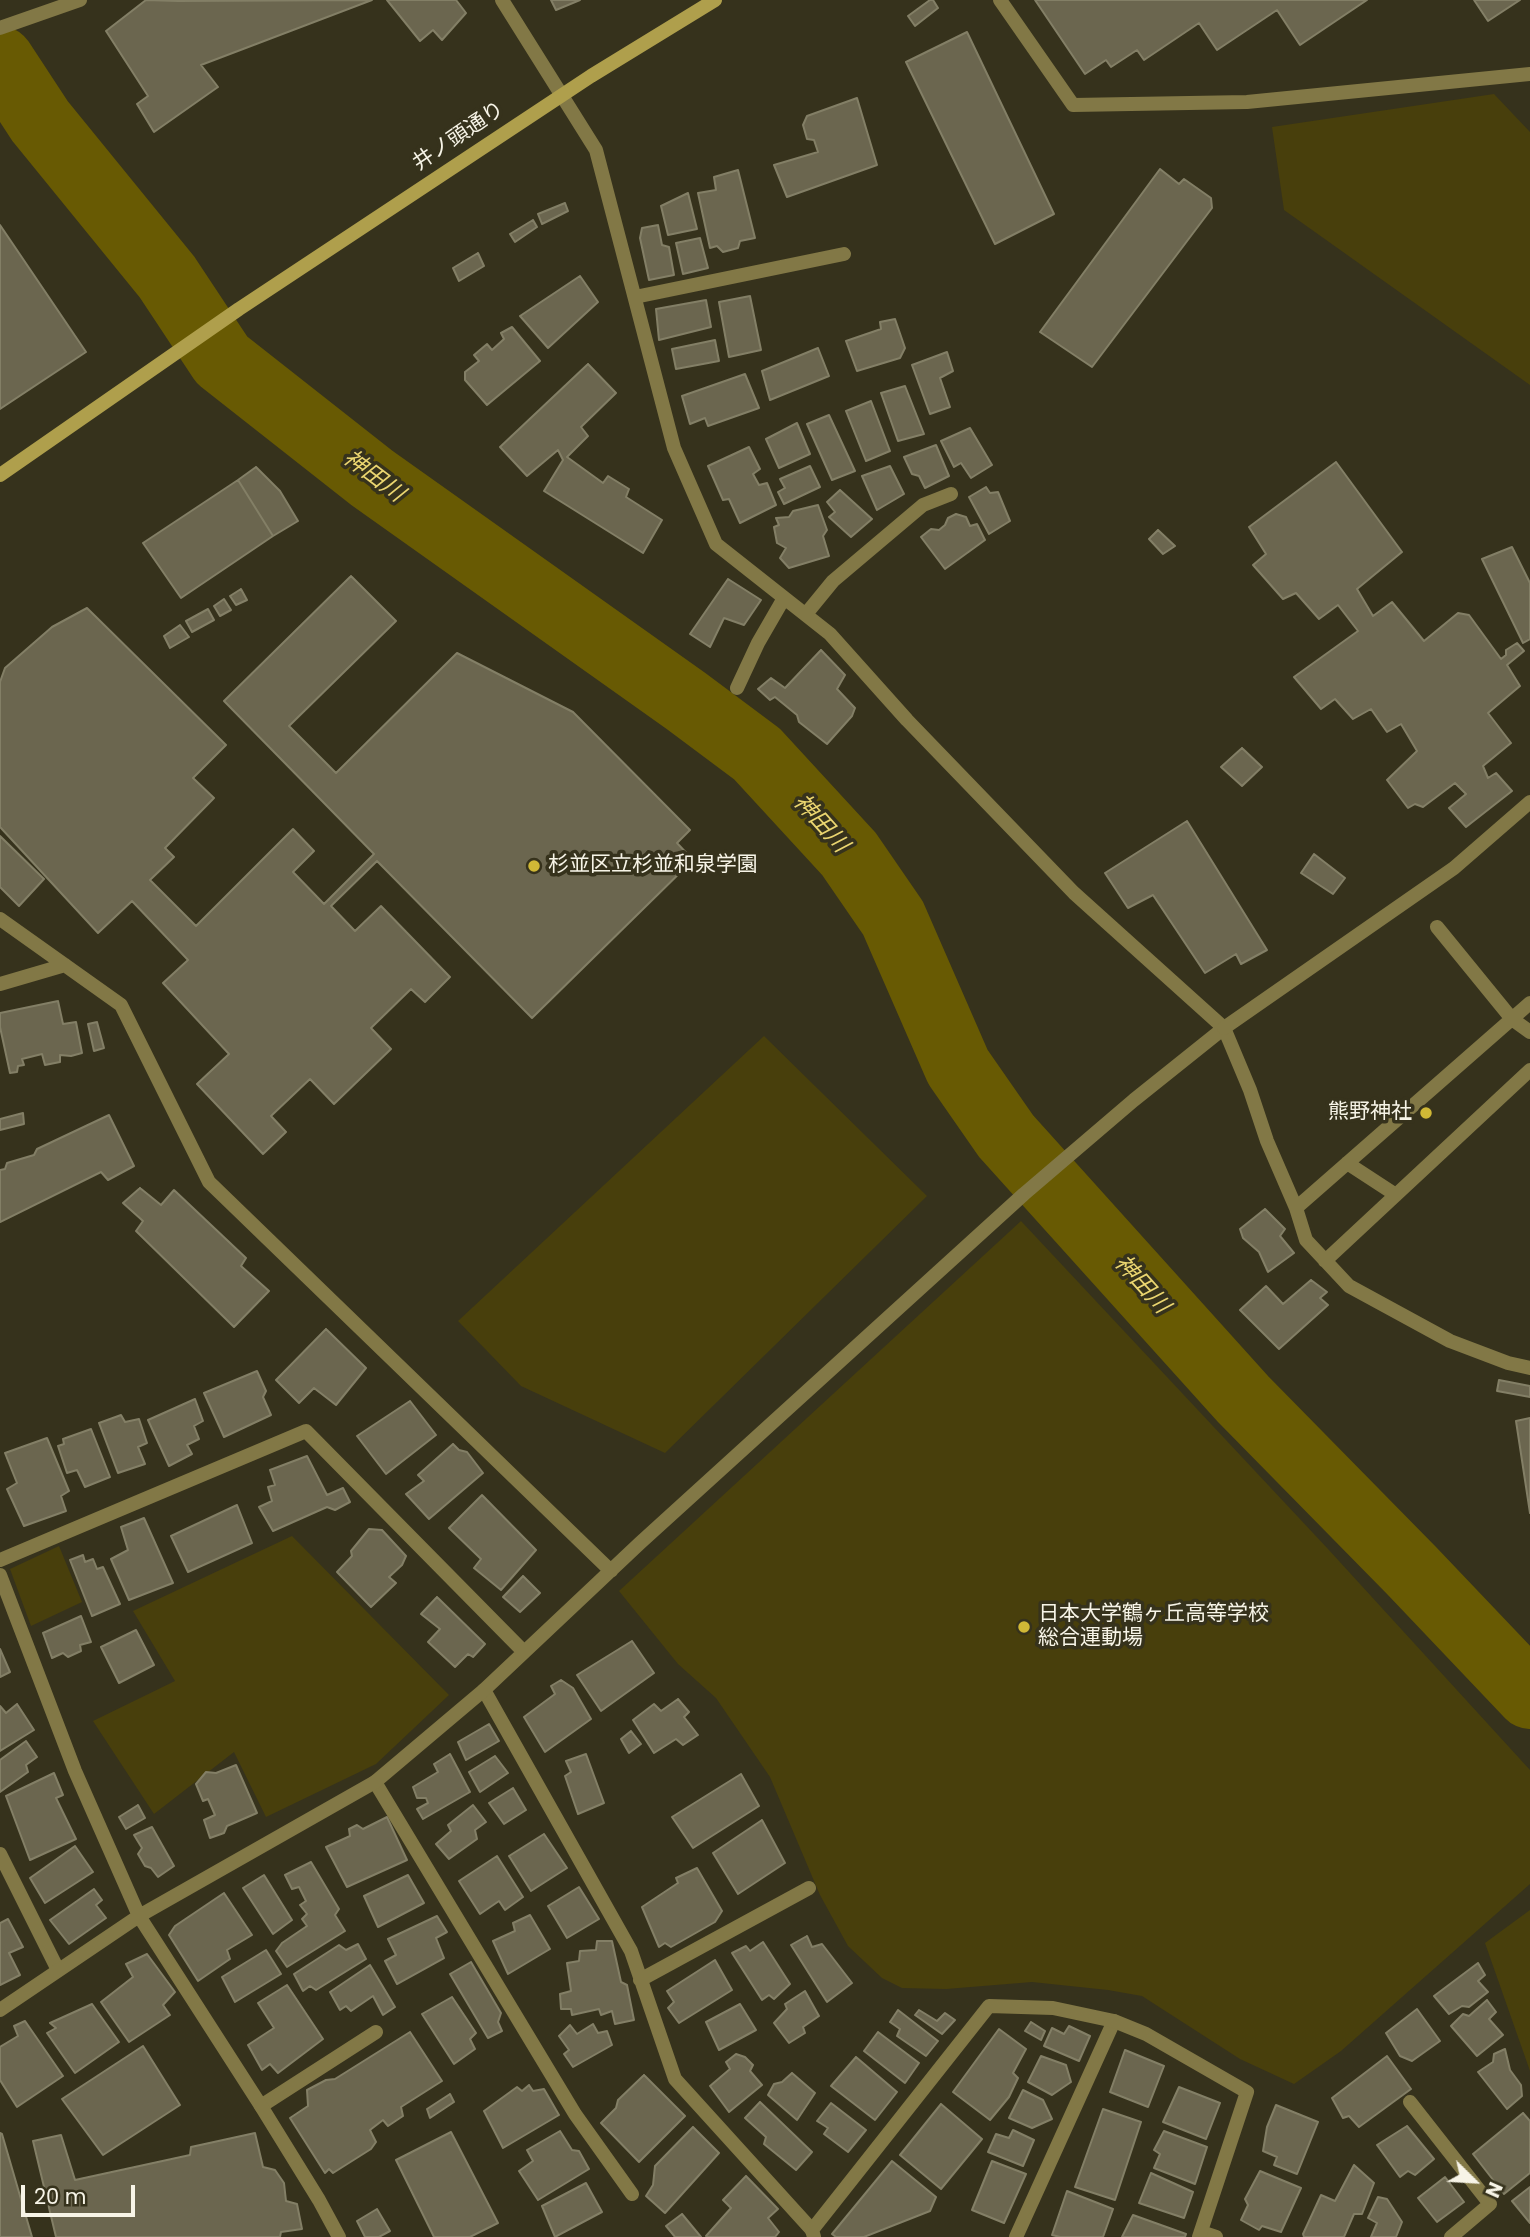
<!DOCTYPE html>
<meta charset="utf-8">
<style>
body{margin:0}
#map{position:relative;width:1530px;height:2237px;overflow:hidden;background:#36321c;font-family:Poppins,sans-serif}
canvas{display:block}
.north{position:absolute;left:1439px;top:2146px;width:70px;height:70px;-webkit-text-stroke:5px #36321c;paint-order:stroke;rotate:114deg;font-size:19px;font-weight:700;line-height:28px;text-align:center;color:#f7f4e7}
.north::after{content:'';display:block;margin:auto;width:24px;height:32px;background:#f7f4e7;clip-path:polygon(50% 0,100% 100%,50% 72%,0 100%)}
.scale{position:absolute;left:21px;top:2185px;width:114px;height:32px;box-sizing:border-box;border:4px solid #f7f4e7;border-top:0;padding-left:9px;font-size:21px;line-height:24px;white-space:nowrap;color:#f7f4e7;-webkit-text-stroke:5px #36321c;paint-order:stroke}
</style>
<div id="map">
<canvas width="1530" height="2237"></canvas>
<div class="north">N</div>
<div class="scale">20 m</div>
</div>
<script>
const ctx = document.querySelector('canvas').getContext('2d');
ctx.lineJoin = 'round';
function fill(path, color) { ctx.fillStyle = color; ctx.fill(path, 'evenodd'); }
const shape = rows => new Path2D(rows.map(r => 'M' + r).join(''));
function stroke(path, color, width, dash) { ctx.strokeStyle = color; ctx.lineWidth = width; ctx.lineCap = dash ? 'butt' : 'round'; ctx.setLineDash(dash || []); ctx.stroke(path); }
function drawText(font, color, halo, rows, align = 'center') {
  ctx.font = font + ' Poppins,"Noto Sans JP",sans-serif'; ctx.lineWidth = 7; ctx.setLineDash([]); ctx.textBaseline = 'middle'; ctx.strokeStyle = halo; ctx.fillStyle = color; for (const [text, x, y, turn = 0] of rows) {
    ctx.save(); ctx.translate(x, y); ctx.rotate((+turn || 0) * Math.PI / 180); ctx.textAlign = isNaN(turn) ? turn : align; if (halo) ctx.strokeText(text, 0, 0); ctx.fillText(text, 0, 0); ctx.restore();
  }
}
fill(shape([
 [1494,94,1530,132,1530,385,1284,210,1272,127],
 [764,1036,927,1196,665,1453,521,1386,458,1321],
 [1021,1221,1328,1549,1530,1770,1530,1884,1341,2051,1294,2084,1240,2059,1142,1996,1108,1990,1032,1982,946,1989,902,1988,882,1978,848,1946,820,1895,770,1777,716,1698,678,1664,619,1591],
 [292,1536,449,1695,376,1764,266,1817,234,1752,154,1814,93,1721,175,1681,133,1611],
 [59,1546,82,1602,31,1626,10,1569],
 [1530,1910,1530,2071,1485,1943]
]), '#483f0c');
stroke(shape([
 [0,60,40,121,167,277,222,360,372,478,686,701,757,754,849,854,893,918,958,1067,1006,1136,1243,1399,1412,1571,1530,1695]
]), '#685a03', 68);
const building = shape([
 [146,0,178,1,372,0,201,65,218,87,154,132,137,104,148,96,106,31,146,0],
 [387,0,456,0,466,13,442,40,433,30,420,41,387,0],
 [551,0,580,0,556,10,551,0],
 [930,0,933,0,938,8,915,26,908,16,930,0],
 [1035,0,1367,0,1300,45,1277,10,1217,50,1199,23,1144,60,1137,50,1111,67,1106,60,1085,74,1035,0],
 [1474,0,1520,0,1488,21,1474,0],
 [967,32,1054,214,995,244,906,62,967,32],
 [857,98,877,165,787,197,774,165,818,152,814,140,807,139,803,125,807,116,857,98],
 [1160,169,1179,184,1184,179,1211,198,1212,208,1092,367,1040,332,1160,169],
 [738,170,755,238,740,241,738,248,723,252,717,246,710,248,698,193,716,190,714,177,738,170],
 [688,193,697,229,668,235,661,206,688,193],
 [565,203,568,211,542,224,538,214,565,203],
 [533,220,537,227,515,242,510,234,533,220],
 [0,225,86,352,0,409,0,225],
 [658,225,662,245,669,247,674,275,649,280,640,238,642,228,658,225],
 [700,238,708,268,683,274,676,243,700,238],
 [478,253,484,266,459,281,453,268,478,253],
 [580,276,598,302,548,348,520,316,580,276],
 [750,296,761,350,729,357,719,302,750,296],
 [706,300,711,327,659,340,656,309,706,300],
 [895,319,905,348,900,358,857,371,846,341,881,329,880,322,895,319],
 [512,327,540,361,487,405,465,380,465,372,479,361,474,355,487,344,492,350,504,339,501,333,512,327],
 [715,340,719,361,676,369,672,349,715,340],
 [818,348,829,376,770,400,762,371,818,348],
 [947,352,953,371,940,378,950,407,930,414,912,365,947,352],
 [588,364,616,393,581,427,588,436,567,457,603,483,608,476,629,489,626,497,662,520,643,553,544,491,563,460,558,450,527,476,500,447,588,364],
 [745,374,759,408,708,426,705,418,690,424,682,396,745,374],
 [905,386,924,434,898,441,881,393,905,386],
 [871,401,890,451,866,461,846,411,871,401],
 [829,415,855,471,832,480,807,424,829,415],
 [797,423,810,454,779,468,766,439,797,423],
 [970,428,992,465,971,478,961,463,954,467,941,441,970,428],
 [936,445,949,476,925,488,919,476,912,474,904,457,936,445],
 [749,447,760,469,753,474,759,485,767,483,776,505,740,523,729,499,723,500,708,466,749,447],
 [1336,462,1402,552,1357,589,1373,616,1392,602,1424,641,1458,613,1469,615,1501,659,1506,655,1506,650,1517,643,1524,651,1507,665,1520,686,1488,713,1511,743,1483,766,1488,778,1496,773,1512,791,1466,827,1449,808,1466,794,1455,783,1423,807,1415,804,1408,808,1387,780,1417,751,1401,724,1387,732,1371,709,1353,719,1335,699,1321,709,1294,677,1358,631,1338,605,1319,619,1296,593,1283,599,1253,565,1266,554,1249,527,1336,462],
 [810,466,820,487,784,504,778,492,785,488,780,479,810,466],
 [890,466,904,494,877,510,862,476,890,466],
 [256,467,280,491,298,521,273,536,238,480,256,467],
 [238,480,273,536,181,598,143,543,238,480],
 [986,487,990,493,998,492,1010,521,989,534,969,497,986,487],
 [840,490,872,519,851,537,829,517,835,512,827,502,840,490],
 [818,505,827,530,823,536,829,556,789,568,780,558,786,548,777,543,774,527,779,525,776,518,789,517,793,511,818,505],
 [956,514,966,517,970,526,977,524,985,540,945,569,921,537,931,529,939,530,945,525,948,518,956,514],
 [1158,530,1175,546,1163,554,1149,539,1158,530],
 [1512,547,1530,583,1530,639,1523,643,1482,559,1512,547],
 [351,576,396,621,289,726,336,773,457,653,573,712,690,830,677,843,693,860,532,1018,377,861,331,906,355,931,381,906,450,977,425,1002,411,989,371,1028,391,1049,334,1104,310,1079,271,1116,286,1132,263,1154,197,1084,229,1054,163,983,188,960,132,901,98,933,0,827,0,682,5,668,52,627,87,608,226,745,193,778,214,798,165,848,174,857,150,880,196,926,293,829,314,851,293,872,324,904,374,854,224,701,351,576],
 [728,579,761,600,744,625,724,618,710,647,690,634,728,579],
 [241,589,247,600,236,605,230,596,241,589],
 [224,599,231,610,220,616,214,606,224,599],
 [208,609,214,620,192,632,186,621,208,609],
 [180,625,189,637,170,648,164,636,180,625],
 [821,650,845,675,837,689,855,708,852,716,827,744,799,722,797,715,775,697,770,700,758,689,771,678,785,688,821,650],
 [1242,748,1262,767,1242,786,1221,767,1242,748],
 [1187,821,1267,950,1241,964,1236,954,1205,973,1153,895,1128,908,1105,873,1187,821],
 [0,836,44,879,19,906,0,887,0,836],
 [1314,854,1345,878,1333,894,1301,873,1314,854],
 [58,1001,63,1024,76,1022,82,1053,71,1056,60,1055,60,1062,45,1065,42,1054,22,1059,24,1065,18,1066,17,1072,10,1073,0,1027,0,1013,58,1001],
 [97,1022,104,1048,94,1051,88,1024,97,1022],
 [23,1113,24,1124,0,1130,0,1119,23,1113],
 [109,1115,134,1166,108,1180,101,1172,0,1222,0,1170,5,1169,7,1163,34,1155,37,1149,109,1115],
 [140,1188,161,1205,174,1190,246,1258,241,1266,269,1291,234,1327,136,1231,143,1221,123,1203,140,1188],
 [1265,1209,1285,1229,1280,1236,1294,1253,1268,1272,1259,1252,1243,1238,1240,1229,1265,1209],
 [1311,1280,1327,1292,1320,1298,1328,1305,1279,1349,1240,1310,1266,1286,1283,1304,1311,1280],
 [326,1329,366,1368,336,1405,314,1388,299,1403,276,1380,326,1329],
 [257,1371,266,1391,263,1397,271,1415,224,1437,204,1393,257,1371],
 [1499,1380,1530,1386,1530,1397,1497,1391,1499,1380],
 [195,1399,203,1421,194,1426,199,1439,187,1445,192,1454,169,1466,148,1420,195,1399],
 [410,1401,436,1435,386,1474,357,1436,410,1401],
 [121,1415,125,1422,139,1419,147,1443,138,1447,145,1464,118,1473,99,1423,121,1415],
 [1530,1418,1530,1513,1516,1421,1530,1418],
 [91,1429,110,1477,85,1487,77,1470,67,1473,58,1446,64,1444,63,1439,91,1429],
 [47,1438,69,1491,61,1496,66,1511,24,1526,7,1489,17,1483,5,1453,47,1438],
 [453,1444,459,1450,467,1452,483,1473,429,1519,406,1494,424,1481,418,1475,453,1444],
 [307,1456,327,1495,343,1488,350,1502,335,1510,327,1507,273,1531,259,1507,272,1501,268,1487,275,1485,270,1470,307,1456],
 [482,1495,536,1550,501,1590,474,1568,481,1559,449,1528,482,1495],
 [237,1505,252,1543,188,1572,171,1536,237,1505],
 [144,1518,173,1583,129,1600,111,1559,128,1550,121,1527,144,1518],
 [369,1529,382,1530,406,1556,402,1565,389,1577,396,1583,371,1607,337,1572,352,1556,351,1551,369,1529],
 [83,1555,85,1562,93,1559,97,1569,103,1567,120,1604,92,1616,70,1560,83,1555],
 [523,1576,540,1593,520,1612,503,1597,523,1576],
 [437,1597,485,1644,473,1657,468,1654,455,1667,428,1642,440,1629,421,1614,437,1597],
 [81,1616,91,1642,80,1645,81,1651,68,1657,63,1653,52,1658,43,1633,81,1616],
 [136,1630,154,1665,119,1683,101,1647,136,1630],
 [632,1641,654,1673,601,1711,577,1675,632,1641],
 [0,1649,10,1672,0,1677,0,1649],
 [561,1680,573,1688,591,1719,545,1752,524,1717,555,1694,551,1686,561,1680],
 [678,1699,689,1712,684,1717,698,1735,683,1745,676,1739,654,1753,633,1720,654,1704,661,1711,678,1699],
 [17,1704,34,1730,0,1751,0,1706,6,1713,17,1704],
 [489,1724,499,1741,466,1760,458,1742,489,1724],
 [631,1731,641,1744,629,1753,621,1739,631,1731],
 [26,1741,37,1757,26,1765,28,1772,0,1792,0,1760,26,1741],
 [450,1754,470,1792,423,1819,417,1809,428,1803,426,1798,417,1798,413,1787,438,1772,434,1764,450,1754],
 [586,1754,604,1803,578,1814,565,1776,571,1772,566,1761,586,1754],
 [495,1756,508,1773,480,1792,469,1772,495,1756],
 [236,1765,257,1813,227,1826,224,1833,210,1838,204,1820,215,1815,208,1799,203,1801,196,1784,206,1772,216,1773,236,1765],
 [54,1773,63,1795,56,1798,76,1839,30,1860,6,1796,54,1773],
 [741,1774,759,1806,693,1848,672,1817,741,1774],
 [513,1788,526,1810,504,1824,489,1803,513,1788],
 [138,1805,145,1818,126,1829,119,1817,138,1805],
 [473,1805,486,1822,475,1830,477,1839,449,1859,436,1844,451,1831,448,1825,473,1805],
 [387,1817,407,1860,347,1887,326,1847,350,1836,349,1829,357,1825,363,1829,387,1817],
 [762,1820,785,1863,738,1894,713,1853,762,1820],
 [152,1827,174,1866,158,1877,151,1868,145,1866,138,1854,142,1848,134,1835,152,1827],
 [544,1834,567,1868,531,1891,509,1856,544,1834],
 [75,1846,93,1872,45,1903,30,1878,75,1846],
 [497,1856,523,1897,505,1910,499,1901,480,1914,459,1881,497,1856],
 [311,1862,339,1909,335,1915,345,1931,287,1967,276,1951,282,1943,307,1926,302,1919,307,1914,300,1905,306,1901,299,1887,292,1889,285,1875,311,1862],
 [697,1868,722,1911,715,1922,671,1947,665,1943,659,1947,642,1907,678,1883,676,1878,697,1868],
 [264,1875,292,1920,273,1934,243,1888,264,1875],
 [408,1875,424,1903,378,1927,364,1896,408,1875],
 [579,1887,599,1919,567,1938,548,1906,579,1887],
 [94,1889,102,1900,96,1905,106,1918,69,1944,50,1920,94,1889],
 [224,1893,252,1935,227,1950,230,1959,198,1981,169,1935,175,1926,224,1893],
 [530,1915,550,1949,508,1974,493,1941,515,1931,513,1923,530,1915],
 [437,1916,447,1932,436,1938,444,1958,397,1984,385,1961,396,1955,388,1939,437,1916],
 [8,1919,23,1947,9,1953,20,1975,0,1985,0,1923,8,1919],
 [807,1936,812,1947,822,1944,852,1983,827,2002,791,1945,807,1936],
 [597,1941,612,1941,621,1982,627,1985,634,2020,615,2024,612,2011,601,2015,599,2009,572,2015,571,2009,561,2009,560,1994,571,1991,567,1963,579,1961,580,1951,596,1950,597,1941],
 [763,1942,790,1984,774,1999,769,1995,762,2000,732,1953,746,1946,750,1951,763,1942],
 [358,1944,366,1959,316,1990,310,1986,303,1991,294,1974,339,1945,346,1950,358,1944],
 [266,1950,281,1974,235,2002,222,1977,266,1950],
 [147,1954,175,1992,163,2005,170,2015,129,2042,101,2002,133,1977,126,1964,147,1954],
 [715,1960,732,1990,679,2023,668,2008,674,2002,667,1991,715,1960],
 [471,1962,501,2013,498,2022,502,2031,488,2038,450,1974,471,1962],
 [1478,1963,1485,1975,1478,1981,1488,1992,1469,2007,1462,2006,1449,2014,1434,1996,1478,1963],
 [370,1965,395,2007,383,2015,373,1996,351,2011,346,2006,340,2010,330,1992,370,1965],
 [287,1985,323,2039,278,2073,270,2064,262,2070,248,2045,274,2028,258,2003,287,1985],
 [805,1991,819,2016,803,2027,805,2033,789,2043,774,2023,787,2009,785,2004,805,1991],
 [452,1997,476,2033,470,2039,475,2049,454,2064,422,2014,452,1997],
 [1487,2000,1496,2012,1489,2019,1503,2035,1477,2056,1451,2026,1463,2014,1469,2016,1487,2000],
 [92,2004,119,2042,75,2073,47,2033,56,2028,50,2023,92,2004],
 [740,2004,756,2030,719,2050,706,2022,740,2004],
 [1417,2009,1440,2041,1412,2061,1400,2056,1386,2033,1417,2009],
 [898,2010,938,2041,926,2056,897,2036,900,2029,890,2022,898,2010],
 [919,2010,937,2021,945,2013,955,2020,942,2034,915,2015,919,2010],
 [25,2021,63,2076,17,2107,0,2080,0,2047,18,2036,14,2026,25,2021],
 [1031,2022,1045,2031,1041,2040,1025,2031,1031,2022],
 [593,2024,598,2033,607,2031,612,2045,573,2067,564,2054,569,2050,559,2036,570,2025,577,2034,593,2024],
 [1069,2026,1090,2036,1079,2061,1044,2046,1052,2028,1064,2034,1069,2026],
 [999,2029,1026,2049,1013,2073,1018,2078,1009,2097,990,2120,953,2092,999,2029],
 [410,2032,442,2081,401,2107,403,2116,388,2126,383,2120,370,2130,376,2142,371,2149,333,2173,329,2169,325,2173,290,2118,308,2106,307,2090,326,2080,335,2079,410,2032],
 [878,2032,919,2063,905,2083,864,2051,878,2032],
 [143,2046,180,2105,103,2155,62,2099,143,2046],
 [1505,2049,1510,2070,1521,2085,1522,2096,1507,2109,1478,2072,1493,2062,1494,2054,1505,2049],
 [1125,2050,1164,2066,1148,2107,1110,2092,1125,2050],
 [736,2054,745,2057,753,2065,750,2071,762,2085,729,2112,710,2086,730,2069,726,2062,736,2054],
 [1041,2056,1066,2065,1071,2082,1052,2095,1028,2082,1041,2056],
 [1387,2056,1411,2089,1359,2127,1349,2116,1343,2118,1332,2098,1387,2056],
 [856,2057,897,2092,875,2120,831,2086,856,2057],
 [792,2073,815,2093,797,2120,768,2095,774,2084,782,2082,792,2073],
 [644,2075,685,2116,639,2162,601,2123,616,2108,618,2100,644,2075],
 [529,2085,533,2091,544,2089,559,2115,503,2148,484,2111,517,2087,522,2091,529,2085],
 [1179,2087,1220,2103,1206,2139,1163,2122,1179,2087],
 [1023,2090,1043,2100,1052,2119,1032,2128,1009,2118,1023,2090],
 [450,2094,454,2102,430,2118,427,2109,450,2094],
 [760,2102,812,2152,796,2170,764,2144,766,2137,745,2118,760,2102],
 [831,2103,866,2130,848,2152,824,2134,828,2128,817,2121,831,2103],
 [941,2104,982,2139,941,2189,900,2155,941,2104],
 [1276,2105,1318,2122,1297,2174,1274,2165,1277,2157,1263,2151,1267,2127,1276,2105],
 [1103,2109,1141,2122,1115,2200,1075,2187,1103,2109],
 [1523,2113,1530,2121,1530,2173,1504,2194,1473,2154,1523,2113],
 [1407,2126,1434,2159,1415,2175,1408,2171,1400,2177,1377,2145,1407,2126],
 [693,2127,719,2153,665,2213,646,2196,653,2185,655,2166,693,2127],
 [1013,2130,1034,2140,1023,2166,988,2152,996,2134,1009,2138,1013,2130],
 [560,2131,572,2150,579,2151,589,2169,538,2200,519,2171,533,2161,527,2150,560,2131],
 [1164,2131,1207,2147,1195,2184,1154,2168,1160,2154,1154,2150,1164,2131],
 [451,2132,498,2223,470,2237,434,2237,396,2160,451,2132],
 [0,2133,2,2134,32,2237,0,2237,0,2133],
 [255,2133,263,2167,275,2170,284,2183,286,2201,297,2204,302,2229,281,2232,280,2237,56,2237,33,2141,61,2135,75,2180,190,2155,191,2147,255,2133],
 [892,2161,936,2197,930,2211,864,2237,836,2237,832,2234,892,2161],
 [992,2161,1026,2174,1004,2223,972,2210,992,2161],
 [1354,2165,1374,2183,1362,2214,1354,2214,1344,2237,1304,2237,1303,2234,1321,2195,1335,2201,1354,2165],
 [1260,2171,1301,2188,1281,2232,1262,2226,1259,2230,1241,2220,1248,2205,1245,2199,1260,2171],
 [1151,2173,1193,2192,1184,2218,1139,2203,1151,2173],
 [746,2176,778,2209,768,2218,779,2232,775,2237,707,2237,706,2236,731,2208,723,2200,746,2176],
 [1445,2177,1464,2202,1437,2222,1418,2198,1445,2177],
 [586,2183,602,2212,555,2237,542,2206,586,2183],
 [1530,2187,1530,2223,1512,2201,1530,2187],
 [1067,2191,1113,2209,1103,2237,1060,2237,1052,2235,1067,2191],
 [1378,2197,1387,2199,1402,2222,1396,2237,1371,2237,1377,2223,1368,2218,1378,2197],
 [377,2209,390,2231,379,2237,365,2237,357,2221,377,2209],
 [682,2214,701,2237,675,2237,666,2226,682,2214],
 [1133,2215,1186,2234,1185,2237,1122,2237,1133,2215]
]);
fill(building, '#6b664f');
stroke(building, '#837f66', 2);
stroke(shape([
 [484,1690,631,1951,675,2079,812,2230],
 [375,1782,575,2114,632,2194],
 [0,1854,58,1970],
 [640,1980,809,1888],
 [261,2106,376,2032],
 [1201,2232,1216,2237],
 [1016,2237,1114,2021]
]), '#827846', 14);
stroke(shape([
 [502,0,596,150,674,448,716,544,830,634,907,720,1074,893,1224,1028,1250,1090,1267,1141,1296,1208,1306,1240,1349,1286,1450,1341,1508,1363,1530,1368],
 [1000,0,1073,105,1247,102,1530,74],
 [0,28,80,0],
 [635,297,844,254],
 [806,614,833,581,923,505,951,494],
 [737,688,758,643,784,598],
 [0,919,121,1005,209,1182,611,1571],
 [1437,927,1512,1019,1530,1032],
 [0,984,65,965],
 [1347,1163,1396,1195],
 [1296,1208,1530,1003],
 [1325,1261,1530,1070],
 [0,1560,306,1431,524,1652],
 [0,1575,75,1771,139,1916,261,2106,319,2200,339,2237],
 [0,2010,139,1916,375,1782,484,1690,640,1543,1024,1194,1134,1100,1224,1028],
 [1410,2102,1490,2204,1451,2237],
 [814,2237,812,2230,989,2006,1053,2008,1114,2021,1146,2034,1247,2092,1199,2237]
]), '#827846', 14);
stroke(shape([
 [1224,1028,1454,868,1530,802]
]), '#827846', 14);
stroke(shape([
 [0,475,239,309,591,76,715,0]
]), '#af9f4c', 14);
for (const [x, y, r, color] of [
 [534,866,7,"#d0b836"],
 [1426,1113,7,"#d0b836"],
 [1024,1627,7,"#d0b836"]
]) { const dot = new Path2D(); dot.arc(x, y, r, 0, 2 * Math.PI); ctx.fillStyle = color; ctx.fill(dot); stroke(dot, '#36321c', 2.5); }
drawText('21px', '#f7f4e7', '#36321c', [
 ["井ノ頭通り",459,137,-34]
]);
drawText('21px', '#f7f4e7', '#36321c', [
 ["杉並区立杉並和泉学園",548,866],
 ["熊野神社",1412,1113,"right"],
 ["日本大学鶴ヶ丘高等学校",1038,1615],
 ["総合運動場",1038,1639]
], 'left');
drawText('italic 23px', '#ebd670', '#36321c', [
 ["神田川",373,477,37],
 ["神田川",820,824,48],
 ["神田川",1141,1285,48]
]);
</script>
